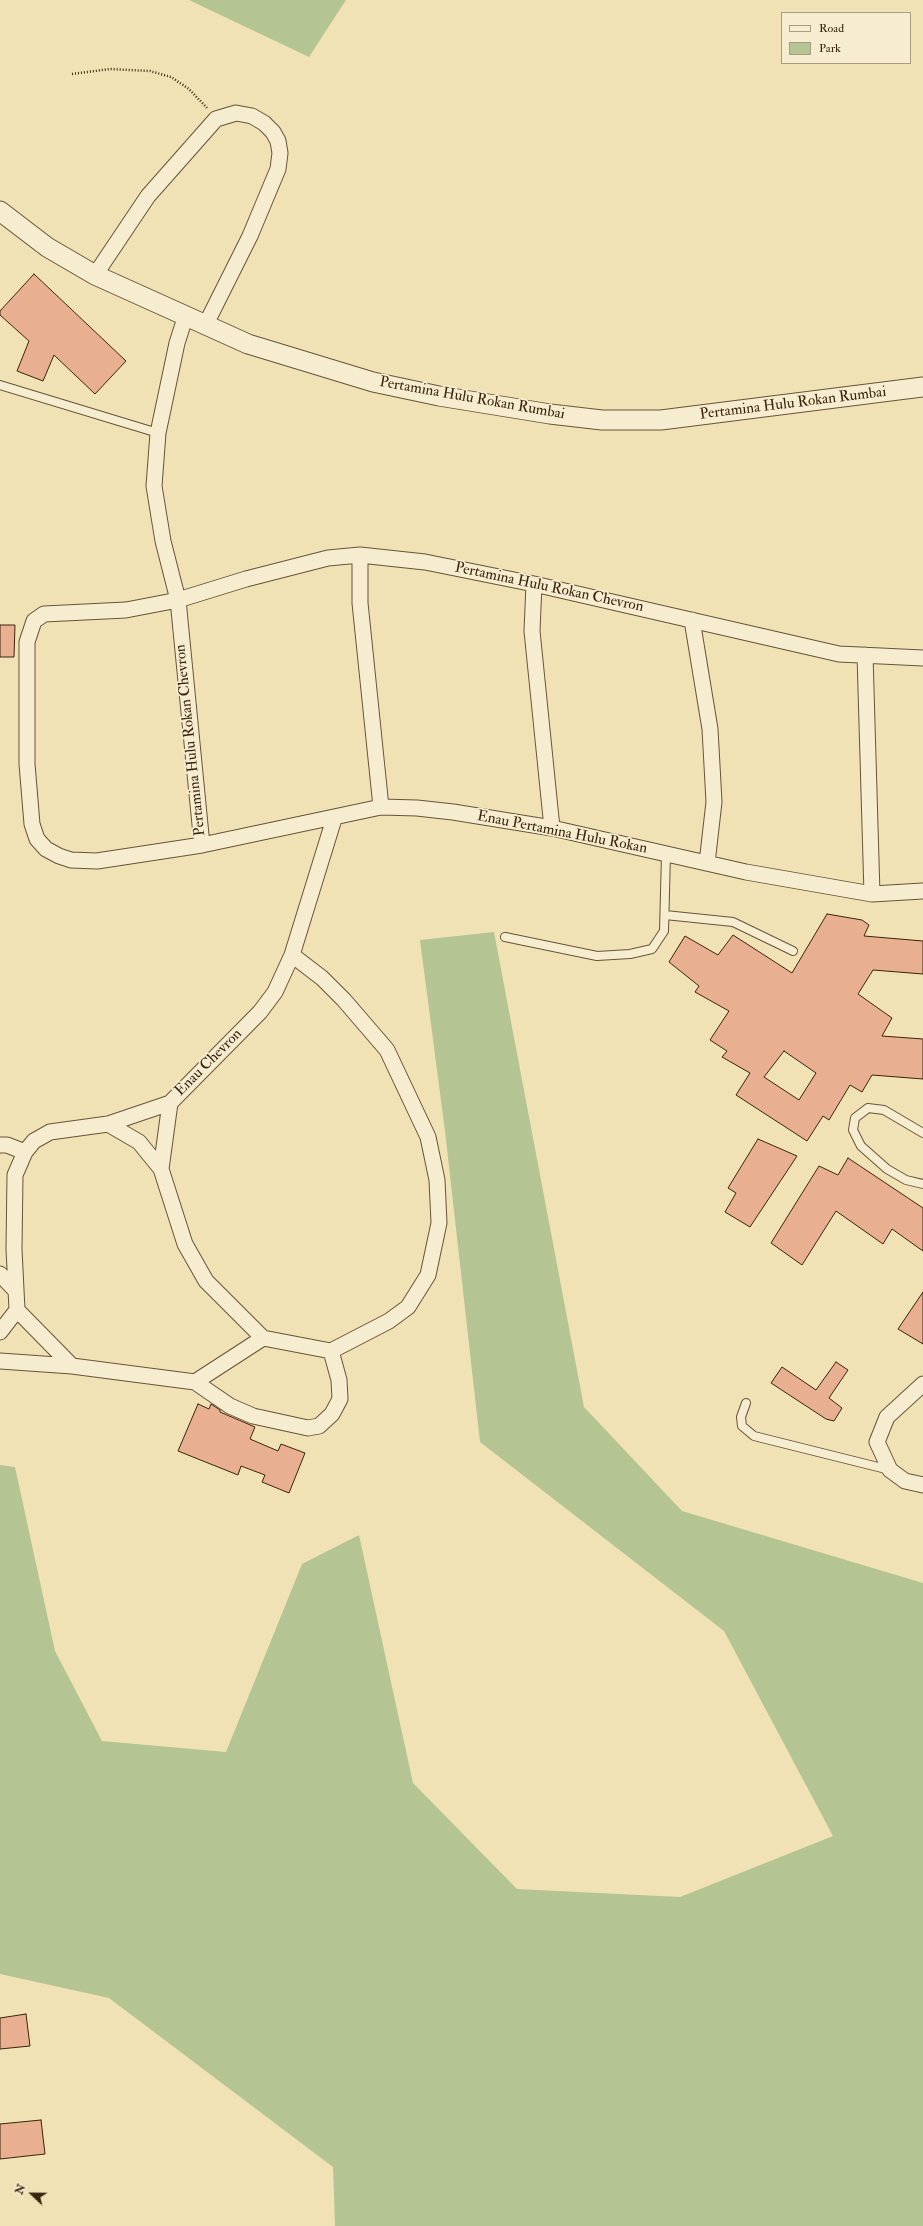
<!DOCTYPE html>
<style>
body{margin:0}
#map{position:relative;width:923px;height:2226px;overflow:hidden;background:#f1e2b6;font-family:"IM FELL Double Pica",serif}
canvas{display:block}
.legend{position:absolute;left:781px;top:12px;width:130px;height:52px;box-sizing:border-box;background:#f6ecd0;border:1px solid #aa9c82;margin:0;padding:5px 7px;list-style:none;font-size:12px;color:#39240e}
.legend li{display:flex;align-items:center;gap:8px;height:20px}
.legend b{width:20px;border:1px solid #aa9c82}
.north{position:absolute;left:12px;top:2174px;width:40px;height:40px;-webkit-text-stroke:3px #f6ecd0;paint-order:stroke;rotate:292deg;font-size:11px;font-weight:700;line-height:16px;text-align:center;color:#39240e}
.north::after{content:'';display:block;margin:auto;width:14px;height:18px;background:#39240e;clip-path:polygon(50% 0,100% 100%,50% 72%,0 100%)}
</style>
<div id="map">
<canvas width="923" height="2226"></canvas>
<ul class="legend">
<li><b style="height:5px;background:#f6ecd0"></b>Road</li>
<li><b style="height:11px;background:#b4c492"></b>Park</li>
</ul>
<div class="north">N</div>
</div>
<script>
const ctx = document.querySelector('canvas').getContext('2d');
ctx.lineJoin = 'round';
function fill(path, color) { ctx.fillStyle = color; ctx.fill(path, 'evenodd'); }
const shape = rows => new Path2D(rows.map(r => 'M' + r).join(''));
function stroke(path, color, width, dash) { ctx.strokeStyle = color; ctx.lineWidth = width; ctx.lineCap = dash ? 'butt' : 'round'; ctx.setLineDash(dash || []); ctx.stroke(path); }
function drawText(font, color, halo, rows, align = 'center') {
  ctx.font = font + ' "IM FELL Double Pica",serif'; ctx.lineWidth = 3.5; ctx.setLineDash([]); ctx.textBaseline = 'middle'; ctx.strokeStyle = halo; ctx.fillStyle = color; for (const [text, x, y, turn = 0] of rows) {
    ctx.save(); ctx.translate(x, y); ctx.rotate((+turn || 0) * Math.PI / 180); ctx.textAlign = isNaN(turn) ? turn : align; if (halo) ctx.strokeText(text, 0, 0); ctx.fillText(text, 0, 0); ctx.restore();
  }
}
fill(shape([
 [189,0,346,0,309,57],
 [494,932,584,1407,682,1511,923,1583,923,2226,335,2226,333,2167,109,1998,0,1974,0,1465,15,1467,55,1651,102,1741,226,1752,302,1564,359,1535,413,1783,517,1889,680,1897,833,1836,724,1631,480,1442,445,1131,420,940]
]), '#b4c492');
const building = shape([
 [34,274,126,361,95,394,54,355,43,381,17,371,29,341,0,315,0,311,34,274],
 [0,625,15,625,14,657,0,657,0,625],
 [827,914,862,920,869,925,864,936,923,941,923,974,873,970,858,994,892,1018,882,1036,923,1039,923,1079,872,1075,862,1092,850,1085,829,1120,823,1116,807,1141,736,1095,750,1073,722,1057,727,1051,710,1040,729,1011,695,992,699,986,669,962,685,936,718,955,733,935,792,973,827,914],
 [784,1051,816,1073,799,1100,764,1077,784,1051],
 [758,1139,797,1156,750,1227,725,1212,736,1193,728,1188,758,1139],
 [848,1158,923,1208,923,1251,892,1229,883,1244,836,1211,802,1265,771,1243,819,1166,838,1175,848,1158],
 [923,1292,923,1344,898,1329,923,1292],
 [836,1362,848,1370,829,1398,842,1408,834,1421,826,1419,771,1383,782,1367,816,1390,836,1362],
 [198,1404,209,1409,211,1404,220,1410,220,1412,255,1427,250,1439,278,1451,281,1444,305,1453,289,1493,262,1482,265,1475,241,1466,238,1475,178,1451,198,1404],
 [26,2014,30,2046,0,2049,0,2018,26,2014],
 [41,2120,45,2154,0,2159,0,2124,41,2120]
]);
fill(building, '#e8af91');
stroke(building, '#39240e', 1);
const service = shape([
 [0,385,158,433],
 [665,915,733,922,793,951],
 [505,937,597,956,630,954,652,949,664,931,666,854],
 [923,1133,884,1110,868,1108,855,1118,853,1130,861,1146,887,1169,906,1180,923,1184],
 [746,1403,741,1417,742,1426,754,1436,890,1470]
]);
const minor = shape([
 [95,275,148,196,216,119,236,113,252,116,264,123,273,132,278,141,280,153,278,169,250,236,205,326],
 [185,318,177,343,158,433,154,486,163,541,178,600,202,845,97,861,71,860,59,856,46,849,37,839,32,824,27,764,27,642,34,621,44,614,126,610,178,600,246,579,328,558,360,555,425,562,534,584,839,654,923,658],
 [360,555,360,603,381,807],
 [534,584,532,631,552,828],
 [692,620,710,729,714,802,707,863],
 [865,655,872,894],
 [202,845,381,807,417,808,453,812,552,828,746,872,872,894,923,891],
 [108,1124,139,1142,161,1169,185,1244,206,1281,263,1338,331,1351,389,1321,408,1307,428,1275,439,1223,437,1180,428,1137,387,1050,344,1000,322,978,292,955],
 [0,1145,7,1145,25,1152],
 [161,1169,170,1103],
 [0,1274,16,1291],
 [17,1310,72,1366],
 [0,1332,17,1310,14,1249,15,1175,25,1152,34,1141,50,1132,108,1124,170,1103,260,1012,275,992,292,955,334,819],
 [0,1361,72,1366,195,1382,230,1406,253,1416,308,1428,319,1426,332,1414,340,1399,339,1380,331,1351],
 [195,1382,263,1338],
 [923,1384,887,1417,877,1442,890,1470,905,1481,923,1485]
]);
const tertiary = shape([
 [0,211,47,247,95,275,248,344,373,382,439,396,550,414,602,420,661,420,923,387]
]);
stroke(service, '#675438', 10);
stroke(minor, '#675438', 17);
stroke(tertiary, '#675438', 21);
stroke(shape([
 [72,74,110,69,150,71,171,77,189,89,207,108]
]), '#39240e', 2.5, [1, 2]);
stroke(service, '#f6ecd0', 8);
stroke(minor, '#f6ecd0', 15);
stroke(tertiary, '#f6ecd0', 19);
drawText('15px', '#39240e', '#f6ecd0', [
 ["Pertamina Hulu Rokan Rumbai",472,399,10],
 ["Pertamina Hulu Rokan Rumbai",793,404,-7],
 ["Pertamina Hulu Rokan Chevron",549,588,12],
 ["Pertamina Hulu Rokan Chevron",191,740,-96],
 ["Enau Pertamina Hulu Rokan",562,833,11],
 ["Enau Chevron",209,1063,-45]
]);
</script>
